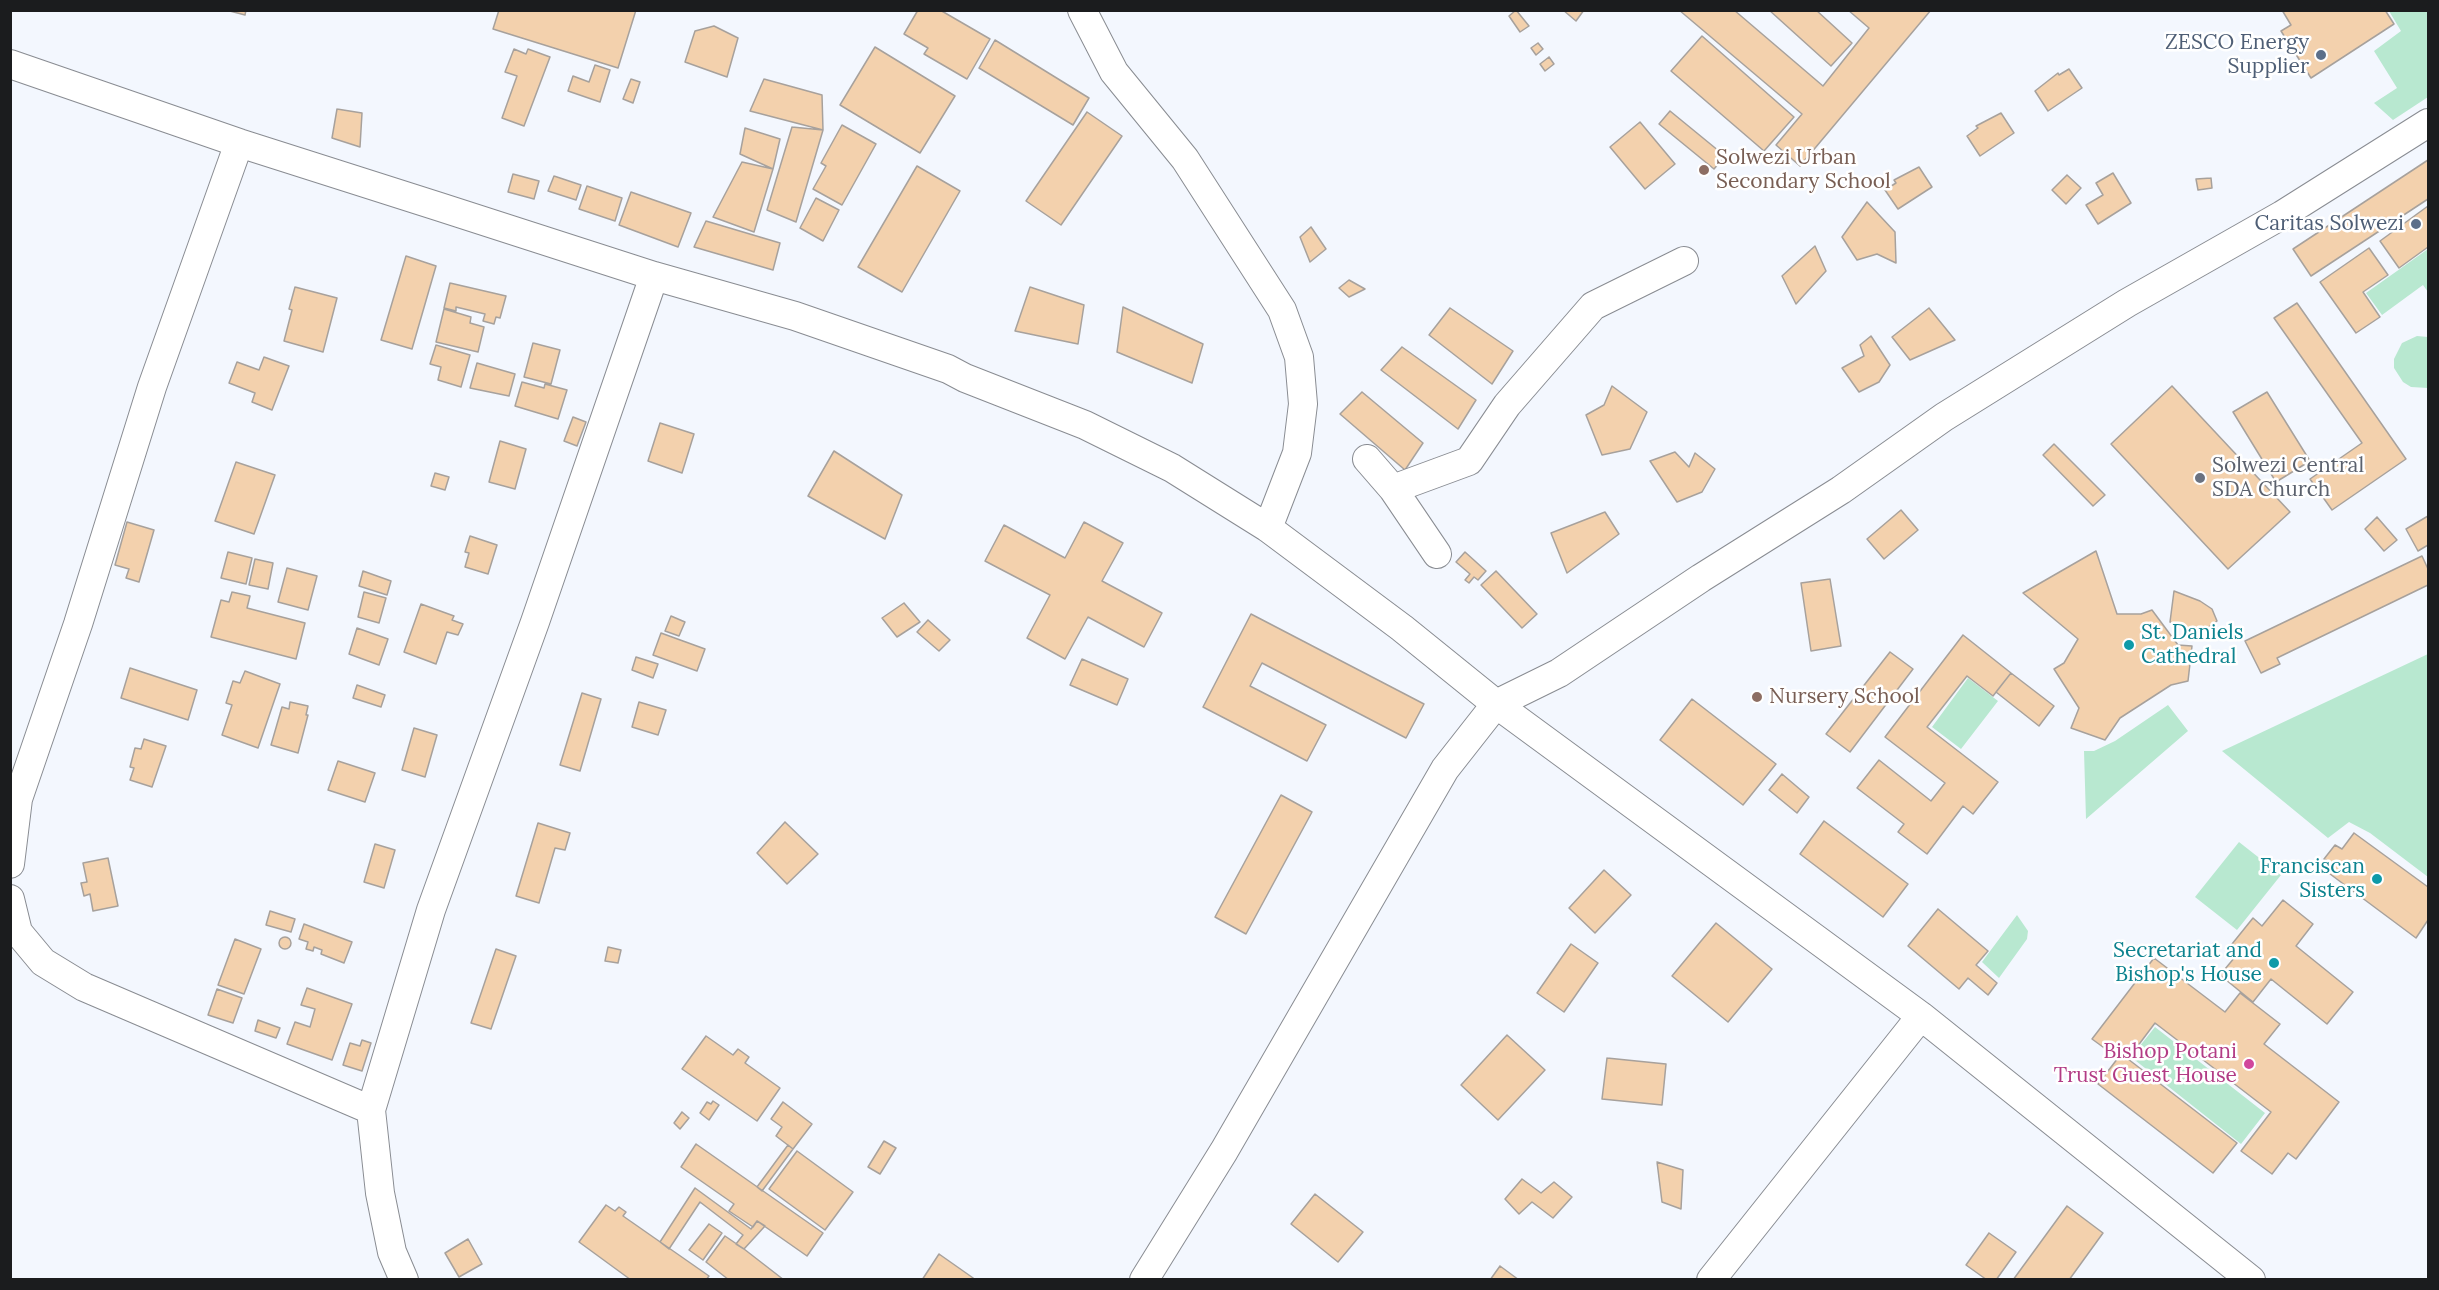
<!DOCTYPE html>
<style>
body{margin:0}
#map{position:relative;width:2439px;height:1290px;overflow:hidden;background:#f3f7fe;font-family:Lora,serif}
canvas{display:block}
.frame{position:absolute;inset:0;border:12px solid #1b1c1e;pointer-events:none}
</style>
<div id="map">
<canvas width="2439" height="1290"></canvas>
<div class="frame"></div>
</div>
<script>
const ctx = document.querySelector('canvas').getContext('2d');
ctx.lineJoin = 'round';
function fill(path, color) { ctx.fillStyle = color; ctx.fill(path, 'evenodd'); }
const shape = rows => new Path2D(rows.map(r => 'M' + r).join(''));
function stroke(path, color, width, dash) { ctx.strokeStyle = color; ctx.lineWidth = width; ctx.lineCap = dash ? 'butt' : 'round'; ctx.setLineDash(dash || []); ctx.stroke(path); }
function drawText(font, color, halo, rows, align = 'center') {
  ctx.font = font + ' Lora,serif'; ctx.lineWidth = 5; ctx.setLineDash([]); ctx.textBaseline = 'middle'; ctx.strokeStyle = halo; ctx.fillStyle = color; for (const [text, x, y, turn = 0] of rows) {
    ctx.save(); ctx.translate(x, y); ctx.rotate((+turn || 0) * Math.PI / 180); ctx.textAlign = isNaN(turn) ? turn : align; if (halo) ctx.strokeText(text, 0, 0); ctx.fillText(text, 0, 0); ctx.restore();
  }
}
fill(shape([
 [2389,11,2428,11,2428,97,2393,120,2374,103,2397,88,2374,51,2401,31],
 [2428,249,2428,292,2423,285,2382,315,2366,293],
 [2417,336,2428,337,2428,388,2411,387,2403,382,2394,368,2394,359,2402,343],
 [2428,654,2428,877,2370,833,2349,822,2328,838,2222,751],
 [1968,678,1998,701,1961,749,1932,727],
 [2168,705,2188,731,2086,819,2084,751,2094,751,2115,741],
 [2239,842,2281,875,2237,930,2195,897],
 [2017,915,2028,931,2027,939,1999,978,1982,962],
 [2155,1027,2265,1113,2241,1144,2131,1057]
]), '#b8e8d0');
const building = shape([
 [226,10,246,10,245,15,226,10],
 [499,10,636,10,618,68,493,29,499,10],
 [918,10,940,10,990,39,967,79,924,54,928,48,904,34,918,10],
 [1516,10,1529,26,1520,32,1509,16,1516,10],
 [1563,10,1584,10,1576,21,1563,10],
 [1679,10,1734,10,1823,86,1869,28,1848,10,1931,10,1800,166,1776,145,1802,114,1679,10],
 [1769,10,1816,10,1852,43,1831,66,1769,10],
 [2282,10,2385,10,2394,24,2311,78,2281,31,2291,25,2282,10],
 [714,26,738,38,727,77,685,62,695,31,714,26],
 [1702,36,1794,117,1764,151,1671,71,1702,36],
 [995,40,1089,98,1073,125,979,68,995,40],
 [1538,43,1543,49,1536,55,1531,48,1538,43],
 [875,47,955,96,920,153,840,105,875,47],
 [514,49,526,54,528,49,550,57,524,126,502,118,517,76,505,72,514,49],
 [1549,57,1554,64,1545,71,1540,64,1549,57],
 [595,65,610,70,600,102,568,91,573,76,589,82,595,65],
 [2069,69,2082,88,2048,111,2035,91,2058,73,2059,75,2069,69],
 [631,79,640,82,633,103,623,99,631,79],
 [764,79,822,95,823,130,750,111,764,79],
 [337,109,362,113,360,147,332,138,337,109],
 [1670,111,1725,156,1714,169,1659,124,1670,111],
 [1087,112,1122,136,1061,225,1026,201,1087,112],
 [2001,113,2014,133,1980,156,1967,136,1978,128,1976,126,2001,113],
 [1640,122,1675,164,1645,189,1610,147,1640,122],
 [842,125,876,144,842,205,813,189,826,166,821,163,842,125],
 [792,127,823,130,796,222,767,210,792,127],
 [745,128,780,139,773,169,740,154,745,128],
 [2428,160,2428,199,2311,276,2293,249,2428,160],
 [742,162,773,169,754,232,713,217,742,162],
 [917,166,960,191,902,292,858,267,917,166],
 [1919,167,1932,187,1898,209,1885,190,1896,183,1894,180,1919,167],
 [2113,173,2131,203,2098,224,2086,205,2103,195,2096,183,2113,173],
 [513,174,539,181,534,199,508,192,513,174],
 [2067,175,2081,188,2066,204,2052,190,2067,175],
 [554,176,581,185,576,200,548,191,554,176],
 [2211,178,2212,188,2198,190,2196,179,2211,178],
 [587,186,622,198,615,221,579,209,587,186],
 [631,192,691,213,678,247,619,225,631,192],
 [816,198,839,210,823,241,800,228,816,198],
 [1867,202,1895,232,1896,263,1877,254,1857,260,1842,237,1867,202],
 [2428,206,2428,247,2399,268,2380,241,2428,206],
 [706,221,780,243,773,270,694,247,706,221],
 [1311,227,1326,249,1310,262,1300,237,1311,227],
 [1815,246,1826,271,1796,304,1782,276,1815,246],
 [2369,248,2388,275,2363,292,2380,317,2356,333,2320,282,2369,248],
 [406,256,436,266,412,349,381,340,406,256],
 [1349,280,1365,289,1349,297,1339,288,1349,280],
 [450,283,506,296,500,318,496,317,494,324,483,321,485,314,456,307,456,311,444,308,450,283],
 [295,287,337,298,323,352,284,341,292,310,289,309,295,287],
 [1030,287,1084,305,1078,344,1015,331,1030,287],
 [2297,303,2406,459,2332,510,2310,479,2362,443,2274,318,2297,303],
 [1123,307,1203,344,1192,383,1117,352,1123,307],
 [1450,308,1513,351,1492,384,1429,335,1450,308],
 [1929,308,1955,340,1910,360,1892,337,1929,308],
 [444,309,471,317,470,323,484,327,478,352,436,342,444,309],
 [1871,336,1890,365,1879,382,1859,392,1842,368,1864,356,1860,345,1871,336],
 [533,343,560,350,551,384,524,377,533,343],
 [436,345,470,355,461,387,438,380,441,367,430,364,436,345],
 [1402,347,1476,400,1458,429,1381,370,1402,347],
 [264,357,289,366,272,410,252,402,255,393,229,383,237,362,259,370,264,357],
 [477,363,515,374,509,396,470,388,477,363],
 [522,382,544,388,545,384,567,390,558,419,515,406,522,382],
 [1612,386,1647,412,1630,449,1602,455,1586,415,1604,405,1612,386],
 [2172,386,2290,512,2228,569,2111,444,2172,386],
 [1362,392,1423,443,1405,470,1340,414,1362,392],
 [2267,392,2310,461,2276,482,2233,412,2267,392],
 [573,417,586,422,577,446,564,441,573,417],
 [660,423,694,434,682,473,648,461,660,423],
 [500,441,526,449,515,489,489,482,500,441],
 [2054,444,2105,495,2093,506,2043,455,2054,444],
 [834,451,902,495,885,539,808,496,834,451],
 [1675,452,1689,467,1695,453,1715,469,1702,492,1677,502,1650,461,1675,452],
 [236,462,275,475,254,534,215,521,236,462],
 [435,473,449,477,445,490,431,486,435,473],
 [1901,510,1918,530,1884,559,1867,539,1901,510],
 [1605,512,1619,534,1567,573,1551,533,1605,512],
 [2428,516,2428,545,2418,551,2406,529,2428,516],
 [2377,517,2397,540,2384,551,2365,529,2377,517],
 [127,522,154,530,139,582,126,578,129,569,115,565,127,522],
 [1084,522,1123,543,1102,581,1162,613,1144,647,1088,617,1065,659,1027,638,1050,595,985,561,1004,525,1065,558,1084,522],
 [470,536,497,545,488,574,465,567,469,553,465,552,470,536],
 [2096,551,2117,614,2141,614,2152,610,2178,645,2192,646,2188,681,2171,685,2120,718,2105,740,2071,728,2079,708,2054,669,2064,663,2078,639,2023,593,2096,551],
 [228,552,252,558,246,584,221,578,228,552],
 [1465,552,1486,571,1478,580,1474,577,1469,583,1465,580,1470,574,1456,562,1465,552],
 [2422,556,2428,569,2428,585,2277,658,2280,664,2261,673,2245,641,2422,556],
 [255,559,273,563,268,589,249,585,255,559],
 [287,568,317,576,308,610,278,602,287,568],
 [363,571,391,581,387,595,359,586,363,571],
 [1496,571,1537,614,1522,628,1481,585,1496,571],
 [1830,579,1841,646,1811,651,1801,583,1830,579],
 [2174,591,2200,601,2212,609,2217,621,2199,634,2170,622,2174,591],
 [232,592,250,596,247,608,305,623,296,659,211,637,221,600,229,602,232,592],
 [364,592,386,598,379,623,358,617,364,592],
 [904,603,920,622,897,637,882,618,904,603],
 [421,604,454,616,452,620,463,624,458,635,447,632,436,664,404,652,421,604],
 [1251,614,1424,704,1406,738,1262,663,1250,686,1326,725,1307,761,1203,707,1251,614],
 [671,616,685,622,679,636,665,631,671,616],
 [928,620,950,640,939,651,917,632,928,620],
 [357,628,388,639,379,665,349,654,357,628],
 [661,633,705,649,697,671,653,655,661,633],
 [1963,635,2011,673,1993,696,1967,676,1927,727,1998,782,1973,814,1963,806,1927,854,1898,832,1904,824,1857,788,1879,760,1931,801,1945,783,1885,737,1963,635],
 [1890,652,1913,669,1850,752,1826,734,1890,652],
 [636,657,658,664,653,678,632,670,636,657],
 [1082,659,1128,679,1117,705,1070,685,1082,659],
 [130,668,197,690,188,720,121,698,130,668],
 [245,671,280,684,258,748,222,735,232,705,226,703,233,681,240,683,245,671],
 [2011,673,2054,706,2039,726,1996,692,2011,673],
 [357,685,385,695,381,707,353,698,357,685],
 [582,693,601,699,580,771,560,765,582,693],
 [1692,699,1776,764,1743,805,1660,740,1692,699],
 [290,702,308,706,306,715,308,715,298,753,271,745,282,707,289,709,290,702],
 [639,702,666,710,658,735,632,727,639,702],
 [414,728,437,735,425,777,402,770,414,728],
 [144,739,166,746,152,787,130,780,134,768,130,767,135,748,141,749,144,739],
 [338,761,375,773,365,802,328,790,338,761],
 [1782,774,1809,797,1797,813,1769,790,1782,774],
 [1281,795,1312,812,1246,934,1215,917,1281,795],
 [1824,821,1908,884,1883,917,1800,854,1824,821],
 [785,822,818,854,787,884,757,853,785,822],
 [538,823,570,833,565,850,555,848,539,903,516,896,538,823],
 [2354,833,2428,887,2428,920,2416,938,2326,871,2332,864,2324,859,2335,845,2342,849,2354,833],
 [375,844,395,850,384,888,364,882,375,844],
 [108,858,118,906,93,911,90,894,84,896,81,883,87,882,83,863,108,858],
 [1604,870,1631,895,1595,933,1569,908,1604,870],
 [2283,900,2313,924,2296,946,2353,992,2327,1024,2271,979,2253,1002,2220,975,2240,951,2232,944,2253,918,2262,926,2283,900],
 [1938,909,1988,951,1976,965,1997,983,1988,995,1968,978,1959,989,1908,946,1938,909],
 [270,911,295,919,291,932,266,925,270,911],
 [1716,923,1772,969,1728,1022,1672,976,1716,923],
 [304,924,352,942,344,963,321,954,322,950,314,947,313,951,306,949,308,942,299,939,304,924],
 '279 943a6 6 0 1 1 12 0a6 6 0 1 1-12 0Z',
 [235,939,261,949,244,994,218,985,235,939],
 [1571,944,1598,963,1564,1012,1537,993,1571,944],
 [608,947,621,950,618,963,605,961,608,947],
 [496,949,516,956,491,1029,471,1023,496,949],
 [2154,958,2225,1012,2240,993,2280,1024,2264,1044,2339,1102,2296,1159,2288,1153,2272,1174,2241,1151,2271,1112,2155,1023,2128,1059,2237,1143,2213,1173,2098,1084,2118,1058,2092,1039,2154,958],
 [307,988,352,1004,332,1060,287,1044,295,1022,310,1027,315,1009,301,1005,307,988],
 [217,989,242,998,233,1023,208,1015,217,989],
 [258,1020,280,1028,276,1038,255,1031,258,1020],
 [1507,1035,1545,1070,1498,1120,1461,1085,1507,1035],
 [706,1036,733,1055,738,1049,749,1057,745,1063,780,1088,757,1121,682,1069,706,1036],
 [362,1040,371,1043,362,1071,343,1065,350,1043,360,1046,362,1040],
 [1607,1058,1666,1064,1662,1105,1602,1099,1607,1058],
 [713,1101,719,1105,709,1120,700,1113,707,1102,711,1104,713,1101],
 [783,1102,812,1124,793,1149,776,1136,782,1127,771,1119,783,1102],
 [682,1112,689,1118,680,1129,674,1123,682,1112],
 [884,1141,896,1148,880,1174,868,1167,884,1141],
 [696,1144,823,1233,807,1256,757,1221,753,1227,729,1211,734,1204,681,1167,696,1144],
 [788,1145,793,1149,762,1191,757,1187,788,1145],
 [797,1151,853,1192,825,1230,769,1189,797,1151],
 [1657,1162,1683,1170,1681,1209,1662,1202,1657,1162],
 [1522,1179,1541,1193,1554,1182,1572,1197,1553,1218,1532,1202,1519,1214,1505,1199,1522,1179],
 [695,1188,751,1229,757,1221,765,1226,744,1249,736,1244,743,1235,700,1202,669,1249,660,1242,695,1188],
 [1315,1194,1363,1232,1338,1262,1291,1224,1315,1194],
 [606,1205,615,1211,619,1207,626,1212,623,1216,709,1276,706,1280,631,1280,579,1242,606,1205],
 [2067,1206,2103,1233,2069,1280,2013,1280,2067,1206],
 [709,1224,722,1233,703,1260,689,1250,709,1224],
 [1989,1233,2016,1252,1996,1280,1987,1280,1966,1265,1989,1233],
 [725,1236,744,1249,784,1280,729,1280,706,1262,725,1236],
 [468,1239,482,1264,459,1277,445,1253,468,1239],
 [939,1254,976,1280,922,1280,939,1254],
 [1500,1266,1519,1280,1490,1280,1500,1266]
]);
fill(building, '#f3d1ad');
stroke(building, '#a7a19c', 1.5);
const minor = shape([
 [1082,10,1114,72,1185,159,1282,310,1299,357,1303,404,1297,453,1268,528],
 [10,64,239,143,440,207,654,276,795,316,948,369,965,378,1085,425,1172,468,1268,528,1402,628,1496,704,1559,673,1701,578,1841,490,1944,417,2127,303,2282,215,2428,123],
 [1367,459,1393,489,1469,461,1507,405,1593,306,1684,261],
 [1393,489,1437,554],
 [10,864,18,799,78,624,152,387,239,143],
 [10,899,18,932,43,962,84,987,371,1110],
 [404,1280,392,1252,380,1193,371,1110,431,910,535,622,654,276],
 [1144,1280,1224,1151,1445,769,1496,704,1921,1016,2251,1280],
 [1711,1280,1921,1016]
]);
stroke(minor, '#898c92', 30);
stroke(minor, '#fff', 28);
for (const [x, y, r, color] of [
 [2321,55,6,"#5c6f8a"],
 [1704,170,6,"#8d6e63"],
 [2416,224,6,"#5c6f8a"],
 [2200,478,6,"#6b7280"],
 [2129,645,6,"#0f9aa8"],
 [1757,697,6,"#8d6e63"],
 [2377,879,6,"#0f9aa8"],
 [2274,963,6,"#0f9aa8"],
 [2249,1064,6,"#d1479c"]
]) { const dot = new Path2D(); dot.arc(x, y, r, 0, 2 * Math.PI); ctx.fillStyle = color; ctx.fill(dot); stroke(dot, '#fff', 2); }
drawText('21px', '#4e5e75', '#fff', [
 ["ZESCO Energy",2309,43],
 ["Supplier",2309,67],
 ["Caritas Solwezi",2404,224]
], 'right');
drawText('21px', '#785e54', '#fff', [
 ["Solwezi Urban",1716,158],
 ["Secondary School",1716,182],
 ["Nursery School",1769,697]
], 'left');
drawText('21px', '#5b616d', '#fff', [
 ["Solwezi Central",2212,466],
 ["SDA Church",2212,490]
], 'left');
drawText('21px', '#0d838f', '#fff', [
 ["St. Daniels",2141,633,"left"],
 ["Cathedral",2141,657,"left"],
 ["Franciscan",2365,867],
 ["Sisters",2365,891],
 ["Secretariat and",2262,951],
 ["Bishop's House",2262,975]
], 'right');
drawText('21px', '#b23c85', '#fff', [
 ["Bishop Potani",2237,1052],
 ["Trust Guest House",2237,1076]
], 'right');
</script>
